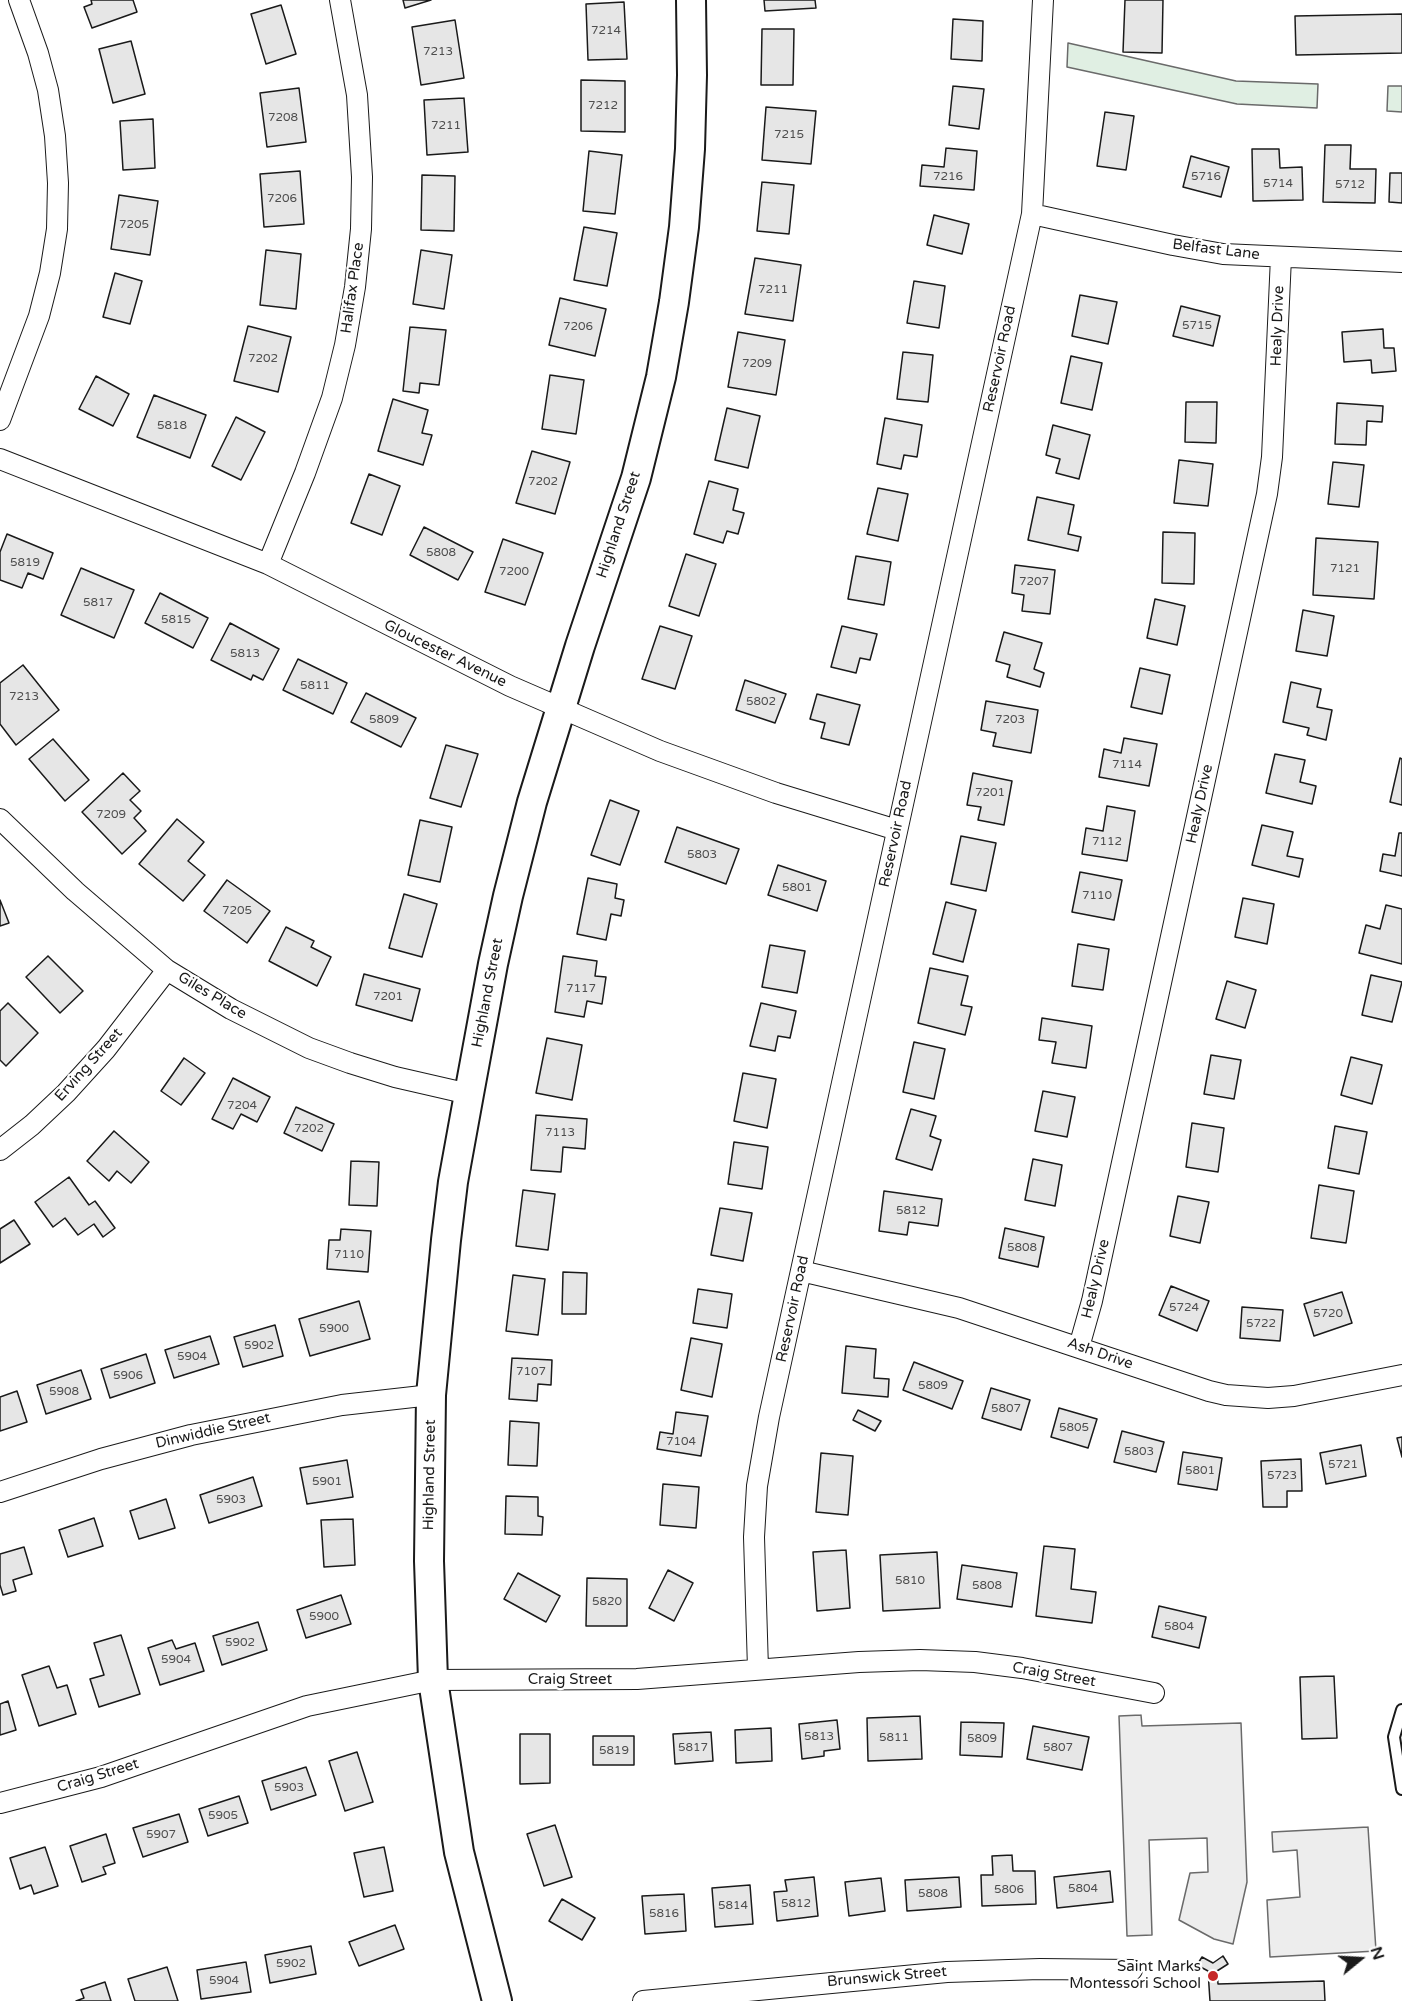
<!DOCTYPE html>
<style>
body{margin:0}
#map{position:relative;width:1402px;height:2001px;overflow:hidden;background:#fff;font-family:"Varela Round",sans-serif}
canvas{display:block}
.north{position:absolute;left:1330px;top:1929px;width:60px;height:60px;-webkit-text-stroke:4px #fff;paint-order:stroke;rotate:72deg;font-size:16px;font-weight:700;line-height:24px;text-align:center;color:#1a1a1a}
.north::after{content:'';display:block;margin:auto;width:21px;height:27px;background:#1a1a1a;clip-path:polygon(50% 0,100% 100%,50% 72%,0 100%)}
</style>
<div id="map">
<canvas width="1402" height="2001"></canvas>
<div class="north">N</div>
</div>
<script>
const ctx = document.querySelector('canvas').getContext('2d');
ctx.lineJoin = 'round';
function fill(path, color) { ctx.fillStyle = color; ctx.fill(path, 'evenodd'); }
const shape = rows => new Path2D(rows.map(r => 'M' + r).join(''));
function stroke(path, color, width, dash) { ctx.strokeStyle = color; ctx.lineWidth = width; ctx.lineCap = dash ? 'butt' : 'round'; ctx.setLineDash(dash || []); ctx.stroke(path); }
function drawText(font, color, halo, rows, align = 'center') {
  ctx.font = font + ' "Varela Round",sans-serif'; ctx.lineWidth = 4.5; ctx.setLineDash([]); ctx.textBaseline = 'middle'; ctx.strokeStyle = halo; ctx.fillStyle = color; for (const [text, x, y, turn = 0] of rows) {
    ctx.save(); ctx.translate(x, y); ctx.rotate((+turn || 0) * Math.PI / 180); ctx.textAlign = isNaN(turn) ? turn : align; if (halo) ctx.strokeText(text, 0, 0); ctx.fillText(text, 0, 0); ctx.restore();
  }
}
const green = shape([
 [1068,43,1236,81,1318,84,1317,108,1237,104,1067,67,1068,43],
 [1388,86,1402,86,1402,112,1387,111,1388,86]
]);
fill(green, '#e0efe3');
stroke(green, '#6a6a6a', 1.5);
const parking = shape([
 [1141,1715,1142,1726,1241,1723,1247,1882,1233,1944,1214,1939,1179,1920,1190,1873,1208,1872,1207,1838,1149,1840,1152,1935,1127,1936,1119,1716,1141,1715],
 [1368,1827,1376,1951,1270,1957,1267,1900,1300,1897,1297,1850,1273,1852,1272,1832,1368,1827]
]);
fill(parking, '#ededed');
stroke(parking, '#6a6a6a', 1.5);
const building = shape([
 [91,0,133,0,137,12,92,28,84,7,92,4,91,0],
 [403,0,431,0,405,8,403,0],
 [764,0,815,0,816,8,765,11,764,0],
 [1125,0,1163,0,1162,53,1123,52,1125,0],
 [624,2,627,59,588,60,586,4,624,2],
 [281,5,296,54,266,64,251,14,281,5],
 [1402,14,1402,53,1296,55,1295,16,1402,14],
 [953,19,983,21,982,61,951,59,953,19],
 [455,20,464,78,421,85,412,27,455,20],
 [762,29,794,29,793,85,761,85,762,29],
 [131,41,145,94,113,103,99,49,131,41],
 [581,80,625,81,625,132,581,131,581,80],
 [953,86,984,89,979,129,949,125,953,86],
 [299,88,306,142,267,147,260,93,299,88],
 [464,98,468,152,427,155,424,100,464,98],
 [766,107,816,111,811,164,762,160,766,107],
 [1105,112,1134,116,1126,170,1097,166,1105,112],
 [153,119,155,168,123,170,120,121,153,119],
 [1325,145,1351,145,1350,169,1376,169,1375,203,1323,202,1325,145],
 [946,148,977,151,974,190,920,186,922,165,944,167,946,148],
 [1252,149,1279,149,1280,168,1302,167,1303,200,1253,201,1252,149],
 [589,151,622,155,615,214,583,211,589,151],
 [1191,156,1229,167,1221,197,1183,187,1191,156],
 [300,171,304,224,264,227,260,174,300,171],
 [1390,173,1402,173,1402,203,1389,202,1390,173],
 [422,175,455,176,454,231,421,230,422,175],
 [762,182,794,185,789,234,757,231,762,182],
 [119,195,158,201,150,255,111,249,119,195],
 [934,215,969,224,962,254,927,245,934,215],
 [584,227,617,233,607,286,574,280,584,227],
 [266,250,301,254,296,309,260,305,266,250],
 [421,250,452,255,444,309,413,304,421,250],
 [755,258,801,265,793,321,745,314,755,258],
 [115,273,142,281,130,324,103,317,115,273],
 [914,281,945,286,939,328,907,323,914,281],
 [1080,295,1117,302,1108,344,1072,336,1080,295],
 [560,298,606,309,595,356,549,345,560,298],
 [1181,306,1220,316,1213,346,1173,336,1181,306],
 [248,326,291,337,278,392,234,381,248,326],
 [410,327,446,330,439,385,420,383,419,393,403,391,410,327],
 [1383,329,1384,348,1394,348,1396,371,1372,373,1371,360,1344,362,1342,332,1383,329],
 [738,332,785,340,776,395,728,387,738,332],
 [903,352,933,355,928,402,897,399,903,352],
 [1071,356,1102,363,1092,410,1061,403,1071,356],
 [550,375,584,380,576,434,542,429,550,375],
 [96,376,129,394,113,426,79,409,96,376],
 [154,395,206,415,190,458,137,437,154,395],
 [393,399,428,410,422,433,432,435,423,465,378,451,393,399],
 [1186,402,1217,402,1216,443,1185,442,1186,402],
 [1337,403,1383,406,1382,422,1367,421,1366,445,1335,444,1337,403],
 [727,408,760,416,748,468,715,460,727,408],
 [236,417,265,432,241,480,212,466,236,417],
 [885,418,922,425,917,457,904,455,901,469,877,464,885,418],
 [1053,425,1090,435,1079,479,1056,473,1060,459,1046,455,1053,425],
 [532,451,570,462,555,514,516,503,532,451],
 [1179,460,1213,464,1208,506,1174,503,1179,460],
 [1333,462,1364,465,1359,507,1328,504,1333,462],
 [369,474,400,486,382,535,351,523,369,474],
 [709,481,738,489,733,510,744,513,738,534,727,531,723,543,694,534,709,481],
 [878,488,908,494,898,541,867,534,878,488],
 [1037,497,1074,505,1068,534,1081,537,1078,551,1028,540,1037,497],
 [424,527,473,552,458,580,410,555,424,527],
 [1163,532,1195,533,1194,584,1162,583,1163,532],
 [7,534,53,553,43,579,28,573,22,588,0,580,0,552,7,534],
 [1316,538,1378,542,1374,599,1313,595,1316,538],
 [503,539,543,553,525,605,485,592,503,539],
 [686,554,716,564,699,616,669,606,686,554],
 [856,556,891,562,884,605,848,599,856,556],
 [1015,565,1055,570,1050,614,1022,611,1024,595,1012,593,1015,565],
 [81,568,134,590,114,638,61,615,81,568],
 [160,593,208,618,193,648,145,623,160,593],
 [1155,599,1185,606,1177,645,1147,638,1155,599],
 [1303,610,1334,616,1327,656,1296,651,1303,610],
 [230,623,279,649,263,680,253,675,251,680,211,660,230,623],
 [660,626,692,636,675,689,642,679,660,626],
 [842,626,877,634,870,660,860,658,856,673,831,667,842,626],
 [1004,632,1042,643,1034,669,1044,673,1040,687,1007,677,1010,665,996,661,1004,632],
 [298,659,347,683,333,714,283,690,298,659],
 [23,665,59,710,16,745,0,724,0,683,23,665],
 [1140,668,1170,675,1162,714,1131,707,1140,668],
 [745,680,786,694,775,723,736,710,745,680],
 [1291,682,1321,689,1317,707,1332,710,1326,740,1307,735,1309,728,1283,722,1291,682],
 [366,693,416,718,401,747,351,722,366,693],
 [817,694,860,705,849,745,821,738,825,723,810,719,817,694],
 [986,701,1038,710,1031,753,993,746,996,733,981,730,986,701],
 [1124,738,1157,744,1149,786,1099,777,1104,749,1121,753,1124,738],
 [53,739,89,780,65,801,29,759,53,739],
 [446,745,478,754,461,807,430,798,446,745],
 [1275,754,1305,760,1300,782,1316,786,1312,804,1266,793,1275,754],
 [1400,758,1402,759,1402,805,1390,802,1400,758],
 [123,773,140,791,130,800,141,811,134,818,146,831,122,854,82,812,123,773],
 [973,773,1012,781,1004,825,978,820,981,807,967,805,973,773],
 [610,800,639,811,620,865,591,855,610,800],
 [1107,806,1135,811,1127,861,1082,854,1086,828,1103,831,1107,806],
 [177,819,204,842,188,861,205,875,183,901,139,864,177,819],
 [420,820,452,827,440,882,408,875,420,820],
 [1262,825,1293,832,1287,856,1303,859,1299,877,1252,865,1262,825],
 [677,827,739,849,726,884,665,862,677,827],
 [1399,833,1402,833,1402,876,1380,871,1383,854,1395,856,1399,833],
 [961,836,996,843,986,891,951,884,961,836],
 [778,865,826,881,817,911,768,895,778,865],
 [1080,872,1122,880,1114,920,1072,912,1080,872],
 [588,878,617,884,615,898,624,900,621,916,611,914,606,940,577,934,588,878],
 [227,880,270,911,247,943,204,911,227,880],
 [404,894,437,904,422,957,389,948,404,894],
 [1243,898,1274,904,1267,944,1235,937,1243,898],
 [0,900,9,923,0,926,0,900],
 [946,902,976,910,963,962,933,954,946,902],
 [1386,905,1402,909,1402,964,1359,953,1366,925,1380,929,1386,905],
 [286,927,314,941,311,947,331,957,317,986,269,961,286,927],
 [1078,944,1109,949,1103,990,1072,986,1078,944],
 [770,945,805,951,797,993,762,987,770,945],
 [48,956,83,991,60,1013,26,977,48,956],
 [563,956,597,961,595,976,606,977,602,1004,587,1001,584,1017,555,1012,563,956],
 [930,968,968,976,961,1005,972,1007,965,1035,918,1023,930,968],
 [364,974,420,989,412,1021,356,1005,364,974],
 [1371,975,1402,982,1392,1022,1362,1015,1371,975],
 [1227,981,1256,990,1245,1028,1216,1019,1227,981],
 [8,1003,38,1033,6,1066,0,1060,0,1011,8,1003],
 [761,1003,796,1011,790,1038,778,1036,775,1051,750,1046,761,1003],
 [1042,1018,1092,1026,1086,1068,1052,1063,1056,1042,1039,1040,1042,1018],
 [547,1038,582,1045,572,1100,536,1093,547,1038],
 [914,1042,945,1049,934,1099,903,1092,914,1042],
 [1211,1055,1241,1060,1234,1099,1204,1094,1211,1055],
 [1351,1057,1382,1065,1372,1104,1341,1095,1351,1057],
 [184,1058,205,1073,181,1105,161,1091,184,1058],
 [743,1073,776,1079,767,1128,734,1121,743,1073],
 [233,1078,270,1097,257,1122,241,1114,233,1129,212,1119,233,1078],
 [1043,1091,1075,1097,1067,1137,1035,1131,1043,1091],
 [296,1107,334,1124,322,1151,284,1133,296,1107],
 [911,1109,936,1116,930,1136,941,1140,932,1170,896,1159,911,1109],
 [536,1115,587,1119,585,1149,563,1147,561,1172,531,1170,536,1115],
 [1192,1123,1224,1128,1218,1172,1186,1167,1192,1123],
 [1335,1126,1367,1132,1359,1174,1328,1168,1335,1126],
 [114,1131,149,1162,131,1183,117,1171,109,1181,87,1161,114,1131],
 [734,1142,768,1147,762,1189,728,1184,734,1142],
 [1033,1159,1062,1165,1055,1206,1025,1200,1033,1159],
 [351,1161,379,1162,377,1206,349,1205,351,1161],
 [69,1177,89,1205,95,1201,115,1228,103,1237,94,1224,78,1235,65,1218,53,1227,35,1202,69,1177],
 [1319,1185,1354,1191,1346,1243,1311,1238,1319,1185],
 [523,1190,555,1194,548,1250,516,1246,523,1190],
 [884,1191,942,1199,938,1226,909,1222,907,1235,879,1231,884,1191],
 [1178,1196,1209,1202,1200,1243,1170,1236,1178,1196],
 [720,1208,752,1213,743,1261,711,1255,720,1208],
 [14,1220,30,1244,0,1263,0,1229,14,1220],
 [1005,1228,1044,1237,1038,1267,999,1258,1005,1228],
 [341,1229,371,1231,368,1272,327,1269,329,1240,340,1240,341,1229],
 [563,1272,587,1273,586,1314,562,1314,563,1272],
 [513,1275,545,1279,538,1335,506,1331,513,1275],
 [1171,1286,1209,1301,1197,1331,1159,1315,1171,1286],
 [698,1289,732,1294,727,1328,693,1323,698,1289],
 [1342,1292,1352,1323,1314,1336,1304,1304,1342,1292],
 [359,1301,370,1339,310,1356,299,1319,359,1301],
 [1242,1307,1283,1310,1280,1341,1240,1338,1242,1307],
 [275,1325,283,1356,243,1367,234,1337,275,1325],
 [210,1336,219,1364,174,1378,165,1350,210,1336],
 [691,1338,722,1344,712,1397,681,1390,691,1338],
 [846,1346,876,1349,874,1378,889,1379,888,1397,842,1393,846,1346],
 [146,1354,155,1383,110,1398,101,1369,146,1354],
 [512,1358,552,1360,551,1385,538,1384,537,1401,509,1399,512,1358],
 [914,1362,963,1381,952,1409,903,1390,914,1362],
 [81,1370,91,1399,46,1414,37,1385,81,1370],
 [991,1388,1030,1400,1021,1430,982,1418,991,1388],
 [17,1391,27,1422,0,1431,0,1397,17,1391],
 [1059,1408,1097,1419,1088,1448,1051,1437,1059,1408],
 [858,1410,881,1421,875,1431,853,1420,858,1410],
 [676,1412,708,1416,701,1456,657,1449,660,1432,673,1434,676,1412],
 [510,1421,539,1423,537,1466,508,1465,510,1421],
 [1122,1431,1164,1442,1156,1472,1114,1462,1122,1431],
 [1402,1437,1402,1457,1397,1438,1402,1437],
 [1361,1445,1366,1476,1326,1484,1320,1453,1361,1445],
 [1183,1452,1222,1458,1217,1490,1178,1484,1183,1452],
 [821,1453,853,1456,848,1515,816,1512,821,1453],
 [1301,1459,1302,1491,1287,1491,1287,1507,1263,1507,1261,1461,1301,1459],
 [347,1460,353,1497,307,1504,300,1468,347,1460],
 [253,1477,262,1506,209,1523,200,1495,253,1477],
 [663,1484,699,1487,696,1528,660,1525,663,1484],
 [506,1496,538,1497,538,1516,543,1517,542,1535,505,1534,506,1496],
 [166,1499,175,1528,139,1539,130,1511,166,1499],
 [94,1518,103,1546,68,1557,59,1530,94,1518],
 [353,1519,355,1565,324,1567,321,1520,353,1519],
 [1044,1546,1075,1549,1071,1589,1096,1592,1092,1623,1036,1616,1044,1546],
 [24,1547,32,1574,13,1580,16,1591,3,1595,0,1585,0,1554,24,1547],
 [846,1550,850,1608,817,1611,813,1552,846,1550],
 [937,1552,940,1608,883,1611,880,1555,937,1552],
 [962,1565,1017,1573,1012,1607,957,1599,962,1565],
 [668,1570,693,1583,674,1621,649,1608,668,1570],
 [518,1573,560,1596,546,1622,504,1599,518,1573],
 [587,1578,627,1579,627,1626,586,1626,587,1578],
 [341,1595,351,1624,306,1638,297,1610,341,1595],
 [1159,1606,1206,1617,1199,1648,1152,1637,1159,1606],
 [258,1622,267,1650,222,1665,213,1636,258,1622],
 [121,1635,140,1694,99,1707,90,1679,104,1675,94,1643,121,1635],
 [172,1640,176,1649,195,1643,204,1671,160,1685,148,1648,172,1640],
 [49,1666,57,1688,67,1685,76,1714,39,1726,22,1675,49,1666],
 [1334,1676,1337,1738,1302,1739,1300,1677,1334,1676],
 [8,1701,16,1730,0,1735,0,1704,8,1701],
 [920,1716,922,1759,868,1761,867,1718,920,1716],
 [837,1720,840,1749,824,1751,824,1756,802,1759,799,1724,837,1720],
 [961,1722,1004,1723,1002,1757,960,1755,961,1722],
 [1033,1726,1089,1737,1082,1770,1027,1759,1033,1726],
 [771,1728,772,1761,736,1763,735,1730,771,1728],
 [711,1732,713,1761,675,1764,673,1734,711,1732],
 [520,1734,550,1734,550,1783,520,1784,520,1734],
 [593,1736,634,1736,634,1765,593,1765,593,1736],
 [357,1752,373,1802,345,1811,329,1761,357,1752],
 [306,1767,316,1795,271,1810,262,1781,306,1767],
 [239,1796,248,1823,208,1836,199,1809,239,1796],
 [179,1814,188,1842,143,1857,133,1828,179,1814],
 [555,1825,572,1877,544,1886,527,1834,555,1825],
 [106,1834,115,1863,103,1867,106,1874,82,1882,70,1846,106,1834],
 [45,1847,58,1886,34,1894,31,1885,20,1889,10,1858,45,1847],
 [384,1847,393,1891,364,1897,354,1853,384,1847],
 [1012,1855,1013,1871,1035,1871,1036,1904,982,1906,981,1875,993,1875,992,1856,1012,1855],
 [1110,1871,1113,1902,1057,1908,1054,1877,1110,1871],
 [814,1877,818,1916,777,1921,774,1892,787,1891,785,1880,814,1877],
 [959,1877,961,1907,907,1911,905,1880,959,1877],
 [881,1878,885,1911,849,1916,845,1882,881,1878],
 [750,1885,753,1924,715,1927,712,1888,750,1885],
 [684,1894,686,1931,645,1934,642,1896,684,1894],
 [562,1899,595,1918,582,1940,549,1921,562,1899],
 [395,1925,404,1949,359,1966,349,1942,395,1925],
 [311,1946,316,1974,270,1983,265,1955,311,1946],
 [1223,1956,1228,1964,1217,1971,1218,1984,1324,1981,1325,2001,1210,2001,1208,1971,1197,1965,1202,1957,1213,1963,1223,1956],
 [246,1962,251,1992,201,1999,197,1970,246,1962],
 [167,1967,178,2001,135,2001,128,1979,167,1967],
 [105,1982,111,2001,76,2001,84,1998,81,1990,105,1982]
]);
fill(building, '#e6e6e6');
stroke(building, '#1a1a1a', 1.5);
const lane = shape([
 [1402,1710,1394,1737,1402,1789]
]);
const street = shape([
 [1032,214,1173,245,1223,254,1402,262],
 [0,420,39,316,50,273,57,229,58,183,55,136,48,90,38,53,19,0],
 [0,459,268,564,510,686,660,751,776,793,897,830],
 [268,564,305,473,332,398,345,345,355,287,361,229,362,177,357,95,340,0],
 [0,819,75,891,167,970,231,1009,309,1048,350,1063,395,1077,469,1094],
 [0,1150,32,1125,66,1093,106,1049,167,970],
 [801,1271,959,1308,1209,1391,1226,1395,1268,1398,1294,1396,1402,1375],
 [1079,1347,1092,1301,1267,494,1272,457,1281,257],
 [0,1492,101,1459,191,1435,342,1405,431,1395],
 [758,1669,754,1537,757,1486,769,1417,1032,214,1043,0],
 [0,1803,101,1777,307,1706,433,1680,637,1679,859,1662,920,1660,975,1662,1022,1668,1154,1693],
 [643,2001,947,1972,1040,1969,1132,1970]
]);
const secondary = shape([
 [497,2001,459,1852,433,1680,429,1561,431,1395,446,1240,453,1182,469,1094,493,964,508,896,532,802,580,646,636,478,661,377,674,302,684,227,690,149,692,75,691,0]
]);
stroke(lane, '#1a1a1a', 14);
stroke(street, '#1a1a1a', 22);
stroke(secondary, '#1a1a1a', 32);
stroke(lane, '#fff', 10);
stroke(street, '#fff', 20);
stroke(secondary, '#fff', 28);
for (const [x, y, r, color] of [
 [1213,1976,6,"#c62828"]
]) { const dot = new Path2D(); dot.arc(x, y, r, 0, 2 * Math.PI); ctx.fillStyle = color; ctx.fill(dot); stroke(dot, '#fff', 2); }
drawText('12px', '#4d4d4d', null, [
 ["7214",606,31],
 ["7213",438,52],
 ["7212",603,106],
 ["7208",283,118],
 ["7211",446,126],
 ["7215",789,135],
 ["7216",948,177],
 ["5716",1206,177],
 ["5714",1278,184],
 ["5712",1350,185],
 ["7206",282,199],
 ["7205",134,225],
 ["7211",773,290],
 ["5715",1197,326],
 ["7206",578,327],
 ["7202",263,359],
 ["7209",757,364],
 ["5818",172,426],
 ["7202",543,482],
 ["5808",441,553],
 ["5819",25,563],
 ["7121",1345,569],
 ["7200",514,572],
 ["7207",1034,582],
 ["5817",98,603],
 ["5815",176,620],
 ["5813",245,654],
 ["5811",315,686],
 ["7213",24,697],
 ["5802",761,702],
 ["5809",384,720],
 ["7203",1010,720],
 ["7114",1127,765],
 ["7201",990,793],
 ["7209",111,815],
 ["7112",1107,842],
 ["5803",702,855],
 ["5801",797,888],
 ["7110",1097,896],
 ["7205",237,911],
 ["7117",581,989],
 ["7201",388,997],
 ["7204",242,1106],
 ["7202",309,1129],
 ["7113",560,1133],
 ["5812",911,1211],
 ["5808",1022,1248],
 ["7110",349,1255],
 ["5724",1184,1308],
 ["5720",1328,1314],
 ["5722",1261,1324],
 ["5900",334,1329],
 ["5902",259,1346],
 ["5904",192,1357],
 ["7107",531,1372],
 ["5906",128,1376],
 ["5809",933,1386],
 ["5908",64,1392],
 ["5807",1006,1409],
 ["5805",1074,1428],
 ["7104",681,1442],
 ["5803",1139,1452],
 ["5721",1343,1465],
 ["5801",1200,1471],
 ["5723",1282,1476],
 ["5901",327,1482],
 ["5903",231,1500],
 ["5810",910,1581],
 ["5808",987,1586],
 ["5820",607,1602],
 ["5900",324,1617],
 ["5804",1179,1627],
 ["5902",240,1643],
 ["5904",176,1660],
 ["5813",819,1737],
 ["5811",894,1738],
 ["5809",982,1739],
 ["5817",693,1748],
 ["5807",1058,1748],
 ["5819",614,1751],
 ["5903",289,1788],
 ["5905",223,1816],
 ["5907",161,1835],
 ["5804",1083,1889],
 ["5806",1009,1890],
 ["5808",933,1894],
 ["5812",796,1904],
 ["5814",733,1906],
 ["5816",664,1914],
 ["5902",291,1964],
 ["5904",224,1981]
]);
drawText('15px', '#1a1a1a', '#fff', [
 ["Belfast Lane",1216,250,7],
 ["Halifax Place",353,288,-82],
 ["Healy Drive",1278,326,-88],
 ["Reservoir Road",1000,359,-78],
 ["Highland Street",619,525,-72],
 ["Gloucester Avenue",445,654,26],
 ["Healy Drive",1200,804,-78],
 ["Reservoir Road",896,834,-78],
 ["Highland Street",488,993,-79],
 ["Giles Place",212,996,31],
 ["Erving Street",89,1065,-48],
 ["Healy Drive",1096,1279,-77],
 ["Reservoir Road",793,1309,-78],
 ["Ash Drive",1100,1354,19],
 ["Dinwiddie Street",213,1431,-13],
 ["Highland Street",430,1475,-89],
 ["Craig Street",1054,1675,10],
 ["Craig Street",570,1680],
 ["Craig Street",98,1776,-17],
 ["Brunswick Street",887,1977,-5]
]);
drawText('15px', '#1a1a1a', '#fff', [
 ["Saint Marks",1201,1967],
 ["Montessori School",1201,1984]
], 'right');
</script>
